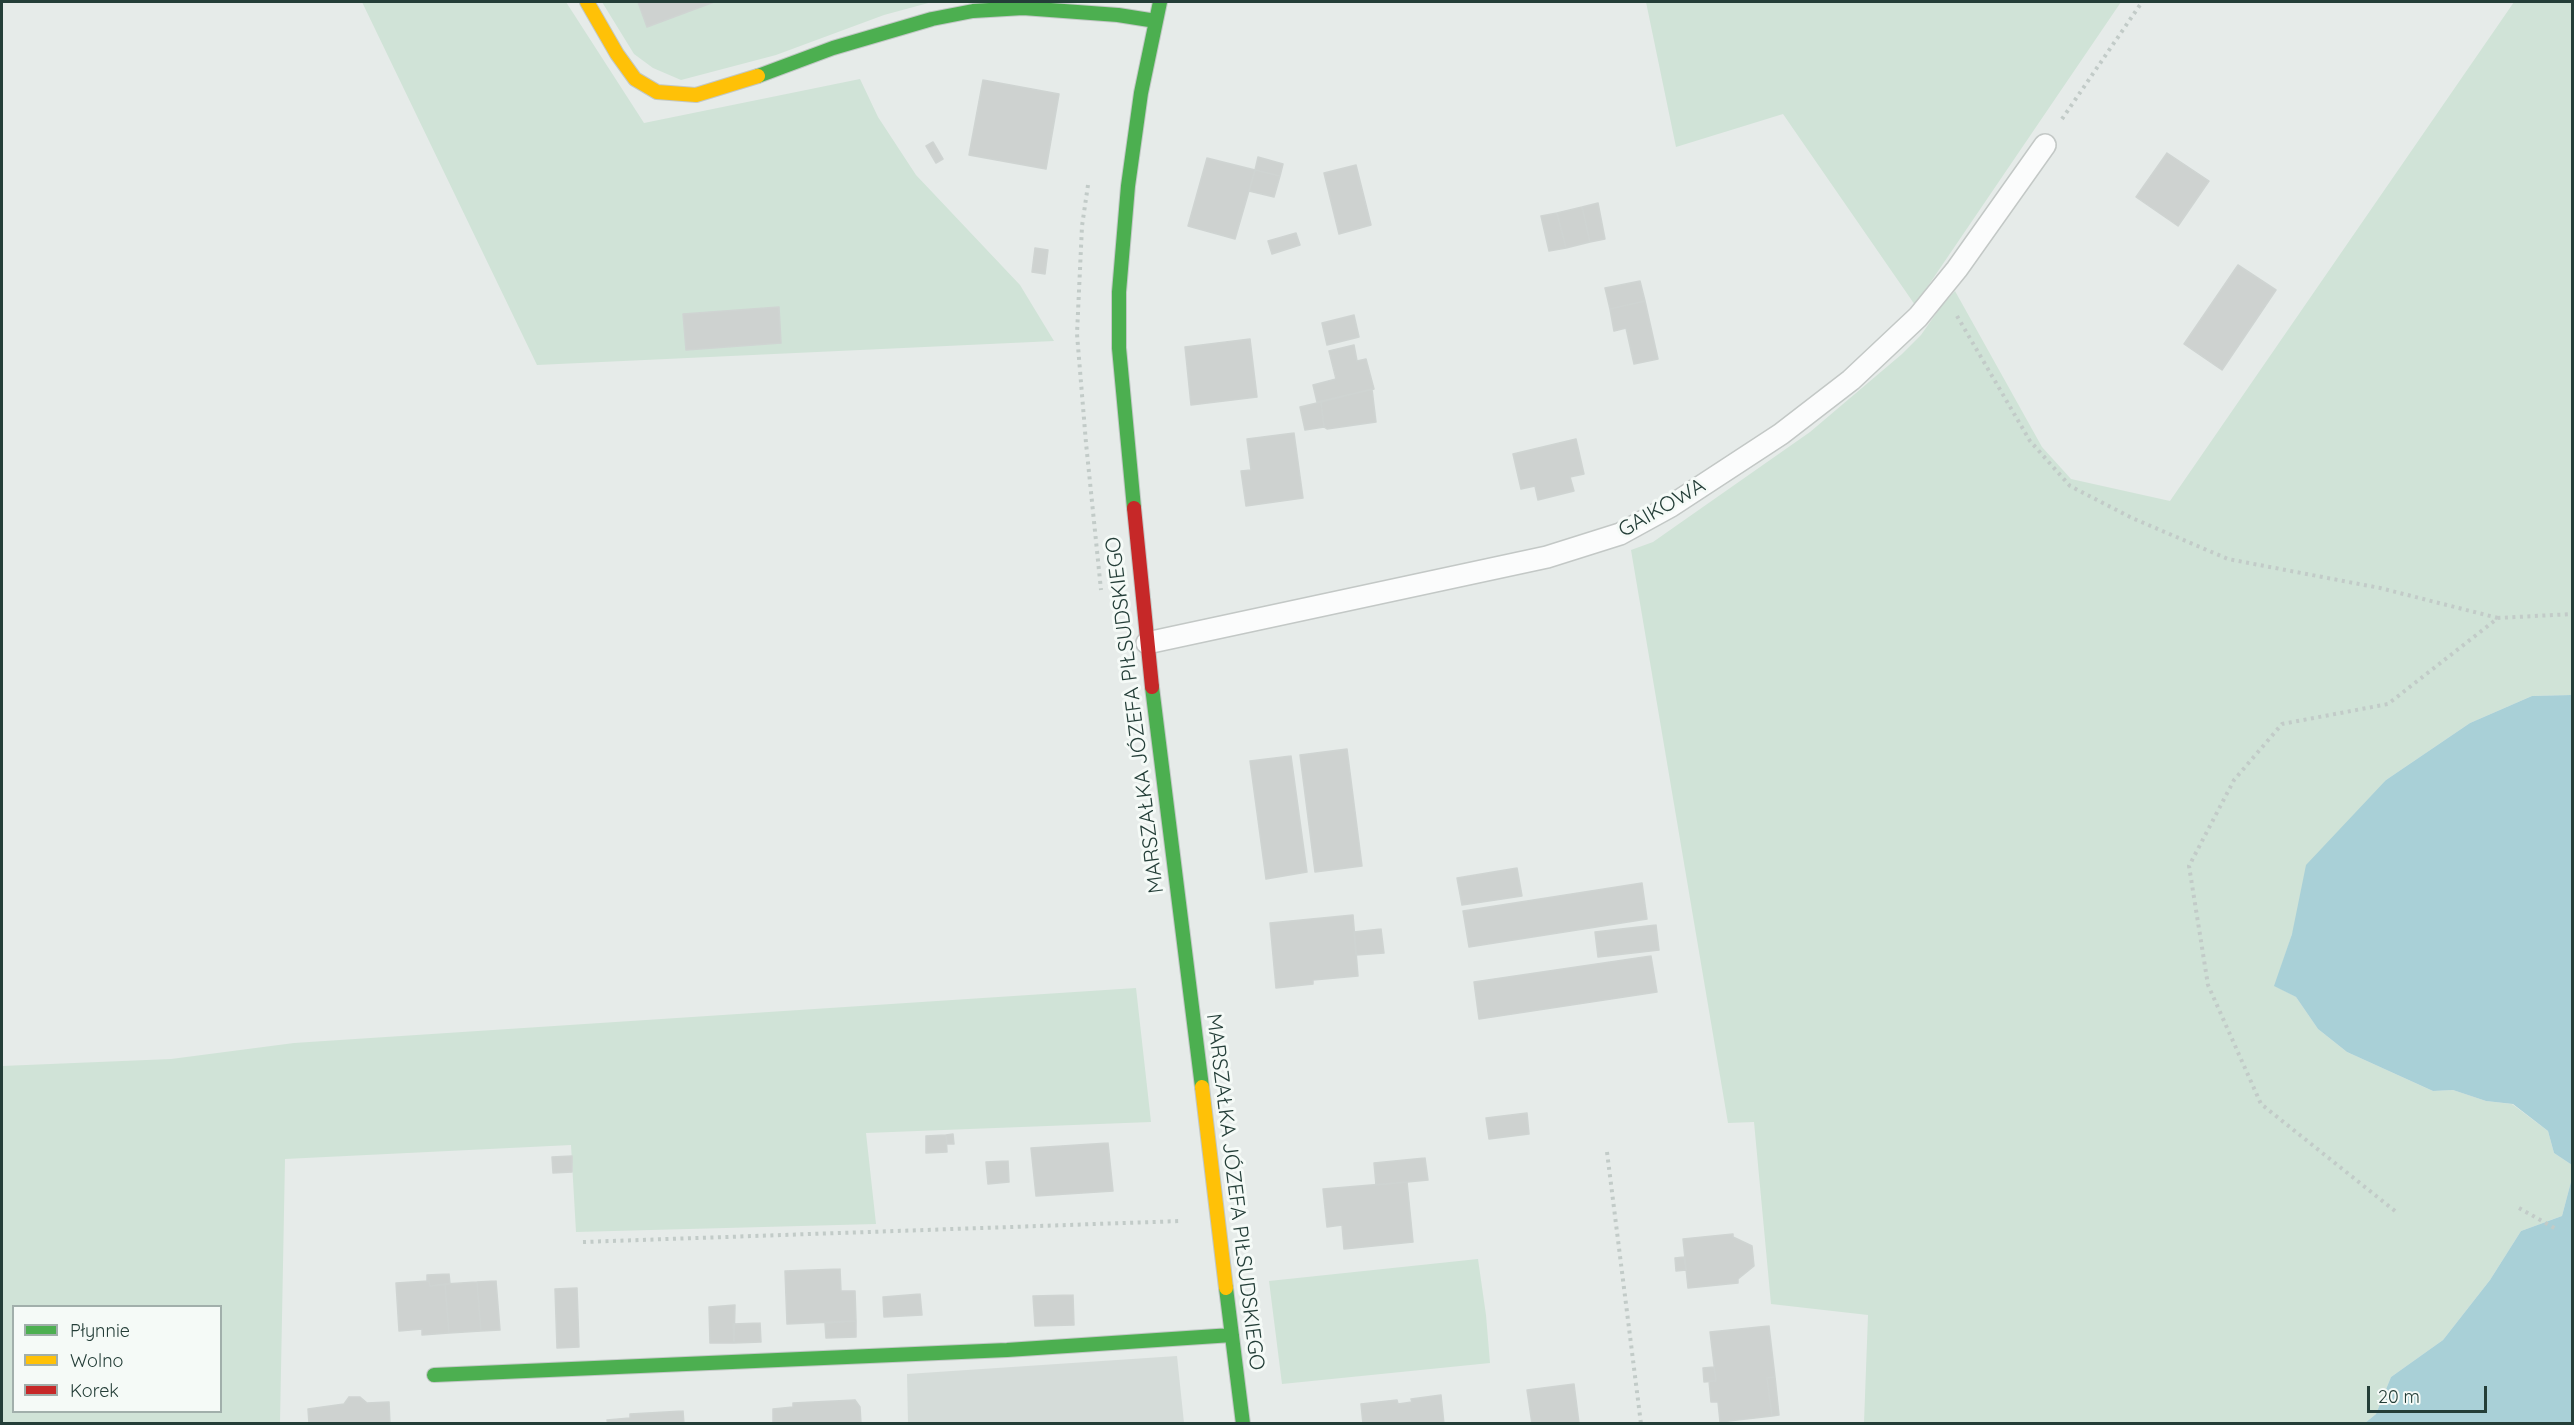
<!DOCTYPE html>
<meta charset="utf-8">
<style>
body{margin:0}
#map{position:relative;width:2574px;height:1425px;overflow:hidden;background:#e6ebe9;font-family:Quicksand,sans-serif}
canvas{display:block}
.frame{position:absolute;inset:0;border:3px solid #243e38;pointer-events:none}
.legend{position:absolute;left:12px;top:1305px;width:210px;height:108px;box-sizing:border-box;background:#f5faf7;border:2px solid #a1afab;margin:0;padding:8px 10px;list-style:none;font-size:18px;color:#243e38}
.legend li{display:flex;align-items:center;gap:12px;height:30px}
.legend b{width:30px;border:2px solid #a1afab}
.scale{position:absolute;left:2367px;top:1386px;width:120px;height:27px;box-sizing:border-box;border:3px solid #243e38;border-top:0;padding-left:8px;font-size:18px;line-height:21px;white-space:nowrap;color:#243e38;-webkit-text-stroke:4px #f5faf7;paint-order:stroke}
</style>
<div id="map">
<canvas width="2574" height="1425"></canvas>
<div class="frame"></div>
<ul class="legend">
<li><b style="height:8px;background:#4caf50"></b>Płynnie</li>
<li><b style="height:8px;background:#ffc107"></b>Wolno</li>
<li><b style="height:8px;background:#c62828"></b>Korek</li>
</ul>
<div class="scale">20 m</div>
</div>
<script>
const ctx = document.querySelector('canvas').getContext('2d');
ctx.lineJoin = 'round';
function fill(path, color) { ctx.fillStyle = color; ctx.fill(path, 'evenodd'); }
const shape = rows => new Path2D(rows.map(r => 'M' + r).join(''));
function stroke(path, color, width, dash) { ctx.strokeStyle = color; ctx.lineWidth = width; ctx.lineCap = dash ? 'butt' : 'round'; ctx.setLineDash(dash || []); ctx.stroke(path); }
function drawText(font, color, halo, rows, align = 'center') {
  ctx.font = font + ' Quicksand,sans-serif'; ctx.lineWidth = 6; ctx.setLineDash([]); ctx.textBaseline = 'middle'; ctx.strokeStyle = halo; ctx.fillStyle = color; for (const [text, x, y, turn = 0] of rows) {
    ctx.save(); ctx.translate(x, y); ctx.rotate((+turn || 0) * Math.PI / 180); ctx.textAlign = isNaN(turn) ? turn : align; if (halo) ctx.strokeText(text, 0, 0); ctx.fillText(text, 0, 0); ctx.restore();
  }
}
fill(shape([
 [1177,1356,1184,1423,908,1423,907,1374]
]), '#d5dcd9');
fill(shape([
 [362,2,566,2,644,123,860,79,878,117,916,175,1020,285,1054,341,537,365],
 [602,2,932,2,884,15,776,55,681,80,653,68,634,54],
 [1646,2,2121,2,1915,305,1783,114,1676,147],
 [2514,2,2572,2,2572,695,2532,696,2470,723,2386,780,2292,934,2275,986,2296,997,2318,1029,2347,1052,2433,1091,2453,1090,2486,1101,2512,1104,2548,1131,2554,1153,2572,1165,2572,1178,2562,1216,2521,1231,2490,1280,2443,1340,2391,1377,2376,1414,2365,1423,1864,1423,1868,1315,1771,1304,1754,1122,1728,1123,1631,550,1653,542,1810,432,1902,354,1921,335,1942,305,1955,291,2042,447,2071,479,2170,501],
 [1136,988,1151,1122,866,1133,876,1224,576,1232,571,1145,285,1159,280,1423,2,1424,2,1066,171,1059,294,1043],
 [14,1306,220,1306,220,1412,14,1412],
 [1478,1259,1486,1315,1490,1363,1282,1384,1269,1281]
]), '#d0e3d7');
fill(shape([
 [2572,695,2572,1165,2554,1153,2548,1131,2513,1104,2486,1101,2453,1090,2433,1091,2347,1052,2318,1029,2296,997,2274,986,2292,934,2306,865,2386,780,2470,723,2532,696],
 [2572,1178,2572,1423,2365,1423,2376,1414,2391,1377,2443,1340,2490,1280,2521,1231,2562,1216]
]), '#a9d0d7');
const building = shape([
 [638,2,714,2,647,27,638,2],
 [983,80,1059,94,1046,169,969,155,983,80],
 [933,142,943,159,936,163,926,146,933,142],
 [2167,153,2209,181,2178,226,2136,197,2167,153],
 [1258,157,1283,164,1280,176,1255,170,1258,157],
 [1207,158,1255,170,1235,239,1188,226,1207,158],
 [1356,165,1371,225,1339,234,1324,173,1356,165],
 [1255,170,1280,176,1274,197,1249,191,1255,170],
 [1598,203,1605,239,1590,242,1582,207,1598,203],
 [1582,207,1590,242,1566,248,1557,213,1582,207],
 [1557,213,1566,248,1549,251,1541,216,1557,213],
 [1296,233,1300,245,1272,254,1268,241,1296,233],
 [1035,248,1048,250,1045,274,1032,272,1035,248],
 [2238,265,2276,290,2222,370,2184,344,2238,265],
 [1640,281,1645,301,1610,309,1605,288,1640,281],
 [1645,301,1658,359,1634,364,1626,328,1614,331,1610,309,1645,301],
 [779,307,781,343,686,350,683,314,779,307],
 [1354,315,1359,337,1327,345,1322,323,1354,315],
 [1250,339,1257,397,1191,405,1185,347,1250,339],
 [1354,345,1357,361,1366,359,1374,389,1317,402,1313,385,1336,379,1329,351,1354,345],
 [1372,389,1376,422,1327,429,1324,427,1321,402,1372,389],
 [1321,402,1324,427,1305,430,1300,407,1321,402],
 [1294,433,1303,498,1246,506,1241,471,1251,470,1247,439,1294,433],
 [1576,439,1584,474,1570,477,1574,491,1538,500,1535,486,1521,489,1513,454,1576,439],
 [1347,749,1362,866,1315,872,1300,755,1347,749],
 [1291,756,1307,872,1266,879,1250,761,1291,756],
 [1517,868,1522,896,1462,905,1457,878,1517,868],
 [1642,883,1647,919,1469,947,1463,911,1642,883],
 [1353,915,1358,976,1313,980,1313,984,1276,988,1270,923,1353,915],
 [1656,925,1659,950,1598,957,1595,932,1656,925],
 [1381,929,1384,953,1356,955,1354,932,1381,929],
 [1651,956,1657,992,1479,1019,1474,982,1651,956],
 [1527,1113,1529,1134,1489,1139,1486,1118,1527,1113],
 [953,1134,954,1144,947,1144,946,1135,953,1134],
 [946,1135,947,1152,926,1153,926,1136,946,1135],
 [1108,1143,1113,1191,1036,1196,1031,1148,1108,1143],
 [572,1156,572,1172,553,1173,552,1157,572,1156],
 [1425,1158,1428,1180,1376,1185,1374,1163,1425,1158],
 [1008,1161,1009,1182,988,1184,986,1162,1008,1161],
 [1407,1182,1413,1242,1344,1249,1342,1225,1327,1227,1323,1189,1407,1182],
 [1733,1234,1733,1237,1752,1246,1754,1266,1738,1279,1738,1283,1688,1288,1683,1239,1733,1234],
 [1684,1257,1686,1270,1676,1271,1675,1258,1684,1257],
 [840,1269,841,1291,855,1291,856,1321,787,1324,785,1271,840,1269],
 [449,1274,450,1284,430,1286,429,1281,427,1281,427,1275,449,1274],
 [429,1281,430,1286,445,1284,449,1333,422,1335,422,1329,399,1331,396,1283,429,1281],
 [496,1281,500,1330,481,1331,477,1282,496,1281],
 [477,1282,481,1331,449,1333,445,1284,477,1282],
 [577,1288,579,1347,557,1348,555,1289,577,1288],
 [920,1294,922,1315,884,1317,883,1297,920,1294],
 [1073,1295,1074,1325,1035,1326,1033,1296,1073,1295],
 [735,1305,734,1343,710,1343,709,1307,735,1305],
 [856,1321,856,1337,826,1338,825,1323,856,1321],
 [760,1323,761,1342,734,1343,733,1324,760,1323],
 [1769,1326,1775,1377,1767,1378,1772,1416,1720,1422,1718,1402,1711,1402,1709,1381,1716,1381,1710,1332,1769,1326],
 [1714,1367,1716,1381,1704,1382,1703,1368,1714,1367],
 [1775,1377,1779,1415,1772,1416,1767,1378,1775,1377],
 [1574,1384,1579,1423,1532,1424,1527,1390,1574,1384],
 [1441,1395,1444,1424,1363,1424,1361,1404,1397,1400,1398,1404,1412,1402,1411,1399,1441,1395],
 [349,1397,360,1397,367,1403,389,1402,390,1424,309,1424,308,1409,344,1404,349,1397],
 [855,1400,860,1407,861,1424,773,1424,773,1409,793,1407,793,1403,855,1400],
 [683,1411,684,1424,608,1424,607,1420,630,1418,630,1414,683,1411]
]);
fill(building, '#ced2d0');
stroke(building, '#cfd4d2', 1.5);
const lane = shape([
 [1147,643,1547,557,1620,534,1671,506,1781,434,1851,380,1918,317,1957,269,2045,145]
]);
const fast = shape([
 [758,76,833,48,932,19,973,11,1023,8,1118,15,1156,21],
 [1134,508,1119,348,1119,292,1128,186,1141,93,1160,2],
 [1152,687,1202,1087],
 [1226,1288,1243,1424],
 [434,1375,1007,1350,1232,1335]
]);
const slow = shape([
 [587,2,617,54,635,79,657,92,696,95,758,76],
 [1202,1087,1226,1288]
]);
const jam = shape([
 [1134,508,1152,687]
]);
stroke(lane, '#c3c8c6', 24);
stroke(fast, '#c2c8c6', 16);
stroke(slow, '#c2c8c6', 16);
stroke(jam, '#c2c8c6', 16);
stroke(shape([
 [2062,119,2142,2],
 [1088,185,1082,226,1077,334,1086,443,1101,590],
 [1957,316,2030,441,2070,486,2132,518,2228,559,2380,588,2498,618],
 [1607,1152,1641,1424],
 [2519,1208,2558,1230],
 [2395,1211,2261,1104,2208,985,2189,866,2234,780,2282,724,2388,704,2498,618,2572,614],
 [583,1242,1181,1221]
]), '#c2cbc8', 4, [3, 4.5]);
stroke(lane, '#fbfcfc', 21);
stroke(fast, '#4caf50', 14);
stroke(slow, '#ffc107', 14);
stroke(jam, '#c62828', 14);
drawText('21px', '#243e38', '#f5faf7', [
 ["GAIKOWA",1662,508,-30],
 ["MARSZAŁKA JÓZEFA PIŁSUDSKIEGO",1135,715,-97],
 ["MARSZAŁKA JÓZEFA PIŁSUDSKIEGO",1235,1192,83]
]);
</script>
